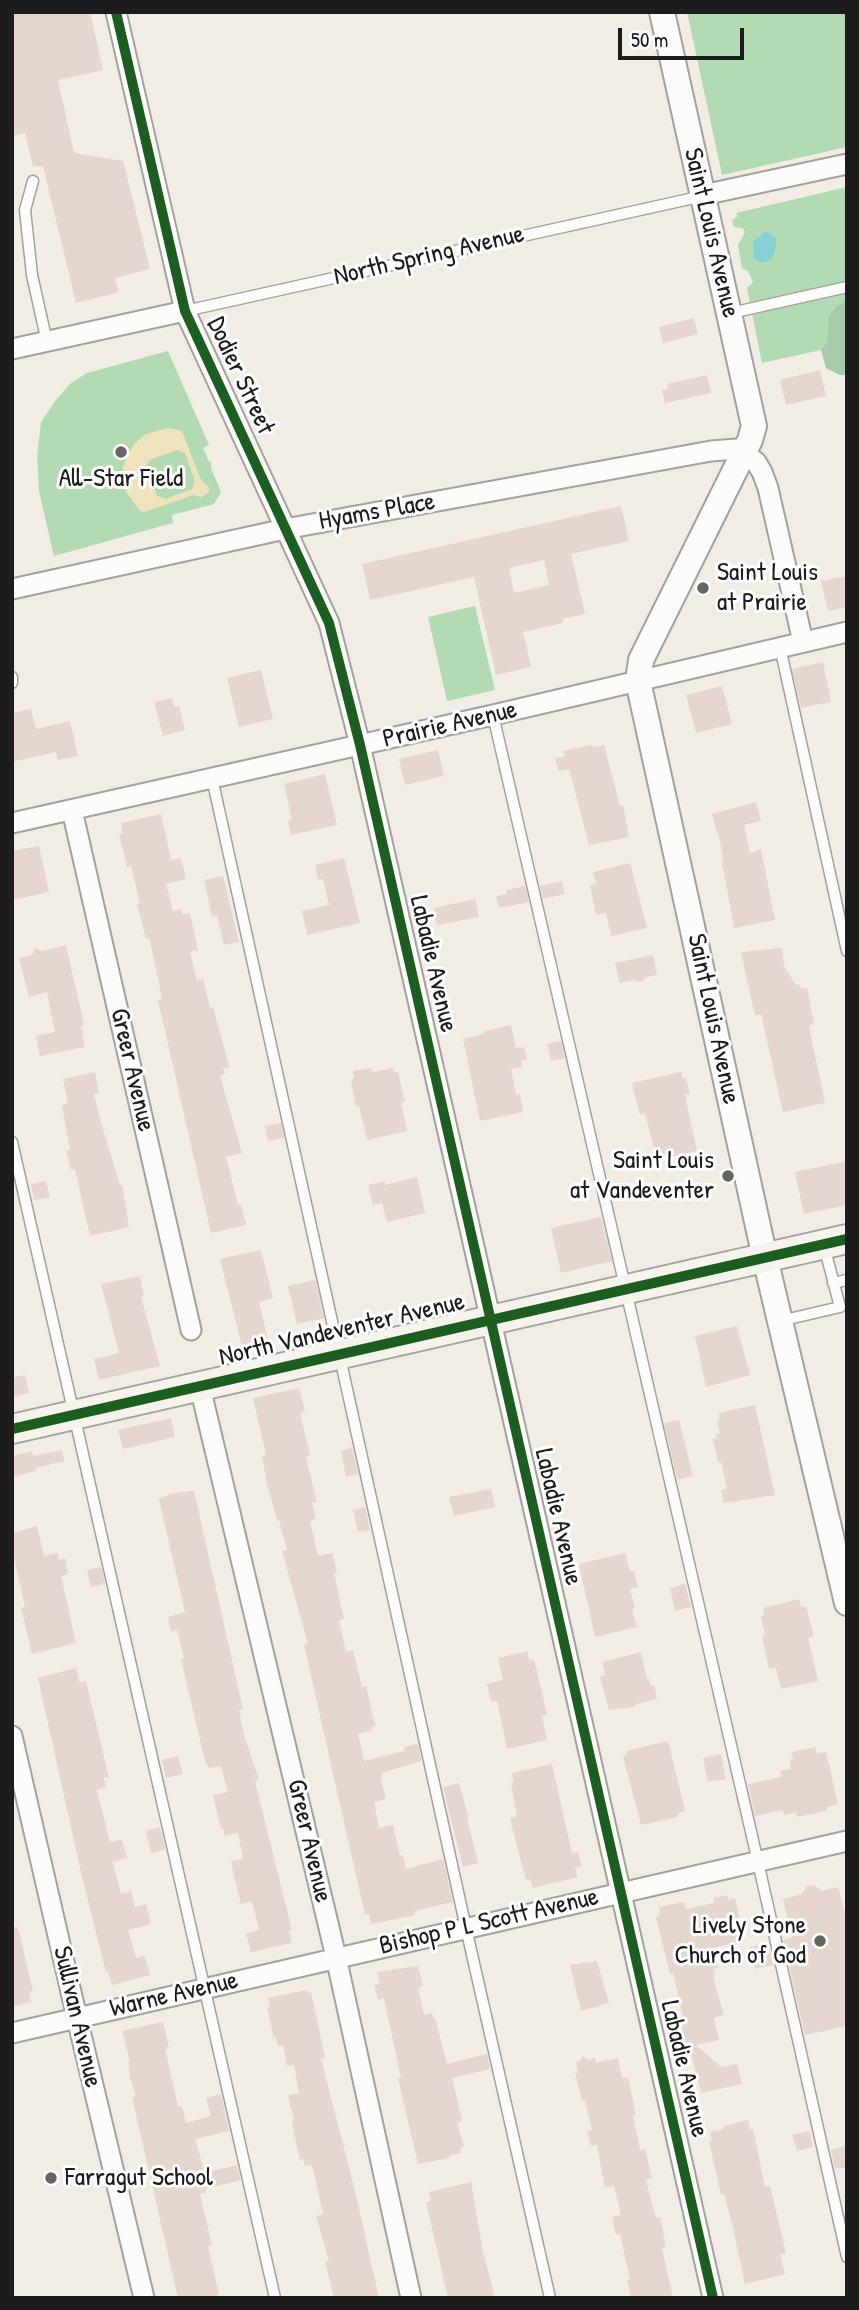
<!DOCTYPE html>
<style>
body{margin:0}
#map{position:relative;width:859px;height:2310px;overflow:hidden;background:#f1ede4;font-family:"Patrick Hand",sans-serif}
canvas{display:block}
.frame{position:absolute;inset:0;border:14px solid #1c1c1c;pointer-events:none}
.scale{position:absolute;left:618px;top:28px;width:126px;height:32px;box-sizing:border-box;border:4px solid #1c1c1c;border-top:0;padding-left:9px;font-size:21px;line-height:24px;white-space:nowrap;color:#1c1c1c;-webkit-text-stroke:5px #fff;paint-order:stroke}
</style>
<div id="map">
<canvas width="859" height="2310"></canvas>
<div class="frame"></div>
<div class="scale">50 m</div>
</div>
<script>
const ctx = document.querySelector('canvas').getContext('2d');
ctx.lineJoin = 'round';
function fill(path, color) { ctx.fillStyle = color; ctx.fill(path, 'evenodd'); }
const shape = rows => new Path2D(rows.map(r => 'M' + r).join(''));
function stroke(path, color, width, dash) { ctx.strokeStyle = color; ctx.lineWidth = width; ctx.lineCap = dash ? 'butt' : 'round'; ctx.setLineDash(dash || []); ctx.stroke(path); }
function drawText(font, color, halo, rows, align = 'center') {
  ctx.font = font + ' "Patrick Hand",sans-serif'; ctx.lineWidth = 6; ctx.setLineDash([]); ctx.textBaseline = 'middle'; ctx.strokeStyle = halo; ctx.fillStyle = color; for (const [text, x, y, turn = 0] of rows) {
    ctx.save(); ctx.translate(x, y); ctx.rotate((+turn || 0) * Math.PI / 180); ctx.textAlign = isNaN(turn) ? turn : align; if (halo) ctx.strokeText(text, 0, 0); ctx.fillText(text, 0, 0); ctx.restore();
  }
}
fill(shape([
 [687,12,847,12,847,147,722,175],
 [847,187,847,282,750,304,747,288,753,282,748,271,742,268,738,245,745,232,742,228,734,227,732,220,738,216,736,213],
 [847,293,847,300,836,306,828,316,827,342,821,350,762,363,752,314],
 [168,351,209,445,203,448,209,462,211,461,211,468,221,492,214,504,172,515,173,523,54,556,39,491,37,457,41,422,55,401,71,383,87,373],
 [475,606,495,690,447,701,428,617]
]), '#b3dbb3');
fill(shape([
 [847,300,847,375,840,375,826,368,821,350,827,342,828,316,836,306]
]), '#a6cba8');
fill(shape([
 [168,428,182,431,201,480,209,487,209,492,202,497,193,495,145,512,140,511,126,492,122,481,123,467,127,456,135,443,146,434],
 [177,450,185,453,195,482,192,489,166,499,157,496,146,467,150,460]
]), '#efe3be');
fill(shape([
 [764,232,770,233,776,238,776,246,773,257,766,262,760,262,754,258,753,242]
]), '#85cfd7');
fill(shape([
 [12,12,90,12,103,70,58,80,74,153,123,161,150,269,115,278,119,292,76,303,43,166,33,166,25,133,12,136],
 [694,318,698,334,663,343,659,327],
 [820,370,826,396,786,405,780,380],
 [707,375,711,393,665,403,662,390,668,389,667,384],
 [621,506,629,541,571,554,585,614,562,619,563,623,523,632,531,667,496,675,474,577,370,600,362,564],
 [544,560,549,585,514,593,509,568],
 [847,576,847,607,828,611,821,581],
 [823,662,831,702,801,708,792,669],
 [261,670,273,719,239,727,227,678],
 [722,686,732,724,696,733,686,695],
 [172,698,174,707,179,706,185,730,163,736,154,702],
 [31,709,36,729,70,721,78,756,58,760,56,752,12,762,12,713],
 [590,745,593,747,604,745,620,806,623,805,629,837,589,845,570,772,569,769,558,771,555,758,565,756,563,751],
 [438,750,444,776,405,785,399,759],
 [325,774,337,825,291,835,288,821,292,820,284,784],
 [756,802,761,821,744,825,750,853,761,849,775,920,734,928,722,862,724,861,718,832,717,833,712,814],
 [161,814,171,860,181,858,186,879,166,884,173,911,181,909,183,915,190,913,198,950,190,952,197,981,203,979,210,1008,213,1007,221,1036,229,1067,223,1068,225,1074,220,1076,242,1153,226,1157,238,1205,241,1204,246,1225,211,1233,158,1000,162,999,155,963,149,938,146,939,137,904,140,904,131,866,127,867,119,834,123,833,121,823],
 [39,846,49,892,12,900,12,851],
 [344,858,360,923,307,935,302,911,329,905,323,879,318,880,315,865],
 [630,863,647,928,611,936,606,913,596,915,590,885,596,883,593,872],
 [223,876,239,942,224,945,217,915,212,916,204,880],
 [562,881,565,894,543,899,540,886],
 [525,886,529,902,499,908,496,896,506,894,506,890],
 [475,899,479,917,437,925,433,908],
 [66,945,84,1025,81,1026,85,1047,40,1056,36,1036,55,1032,47,992,29,997,19,958,32,955,35,948,42,951],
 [782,948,784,966,796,985,799,984,801,989,807,988,814,1024,809,1026,825,1103,783,1112,761,1014,755,1016,741,952],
 [653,955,657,975,645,977,644,980,638,982,635,980,620,983,615,963],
 [511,1025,516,1048,524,1047,527,1060,521,1061,522,1067,511,1069,516,1095,520,1094,523,1112,480,1121,463,1039,484,1034,485,1031],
 [561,1041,565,1058,551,1061,547,1044],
 [371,1068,372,1072,393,1068,394,1073,398,1072,405,1102,401,1103,407,1131,367,1140,359,1106,356,1107,351,1080,354,1079,353,1071],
 [95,1072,99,1093,94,1094,100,1119,120,1185,122,1184,129,1227,90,1236,75,1169,71,1170,66,1151,70,1150,62,1105,68,1103,63,1079],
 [681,1072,683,1079,686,1078,690,1094,685,1094,686,1101,697,1151,657,1160,645,1114,640,1115,632,1083],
 [281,1123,284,1138,268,1141,265,1126],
 [847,1161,847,1205,804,1214,795,1172],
 [417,1177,425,1213,387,1222,382,1203,373,1205,368,1185,385,1181,385,1185],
 [46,1181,50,1197,34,1200,31,1184],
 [601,1217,612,1261,561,1273,551,1228],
 [261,1250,273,1298,259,1302,268,1340,242,1346,220,1259],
 [140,1276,144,1296,141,1297,160,1366,99,1380,94,1359,119,1353,101,1284],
 [315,1280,324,1318,297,1324,288,1286],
 [737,1326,750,1375,706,1387,695,1336],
 [25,1375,29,1393,12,1397,12,1378],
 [299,1388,305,1411,300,1413,310,1456,306,1457,317,1502,312,1503,316,1519,310,1521,318,1556,332,1553,337,1572,334,1573,344,1619,339,1620,346,1652,353,1650,362,1687,366,1686,375,1726,371,1727,372,1731,358,1734,364,1761,405,1751,404,1747,418,1744,421,1761,381,1773,382,1776,380,1777,386,1799,374,1802,379,1828,393,1825,400,1856,403,1855,406,1869,443,1859,453,1902,415,1911,415,1914,411,1916,371,1924,369,1914,365,1915,304,1645,308,1644,282,1551,287,1550,279,1520,277,1520,267,1484,262,1456,266,1455,253,1398],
 [755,1405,775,1495,724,1503,721,1490,727,1489,721,1462,718,1462,713,1439,717,1438,716,1434,720,1433,717,1421,720,1420,719,1413],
 [171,1418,175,1437,123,1449,118,1430],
 [679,1420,693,1476,677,1480,664,1423],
 [352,1448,358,1474,346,1477,341,1451],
 [62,1450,64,1461,36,1468,36,1471,12,1477,12,1456,32,1451,33,1456],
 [491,1489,495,1507,454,1516,449,1497],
 [189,1491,194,1491,243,1709,239,1710,244,1735,259,1780,255,1781,292,1930,289,1931,292,1943,251,1952,246,1933,259,1930,252,1901,241,1904,236,1884,231,1861,243,1859,238,1833,225,1836,223,1828,221,1829,213,1795,228,1792,221,1766,209,1768,205,1761,181,1659,184,1658,178,1633,177,1630,171,1632,168,1617,185,1612,159,1499,170,1494],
 [365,1507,370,1530,358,1532,353,1510],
 [37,1526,44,1556,58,1553,59,1560,65,1558,68,1574,61,1576,76,1643,32,1654,21,1608,25,1607,12,1548,12,1533],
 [625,1553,630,1572,634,1571,638,1587,630,1589,635,1608,632,1609,637,1627,595,1637,579,1564],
 [101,1567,105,1584,91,1587,87,1570],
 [685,1584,691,1607,675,1611,670,1588],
 [799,1599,801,1607,806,1606,814,1637,808,1638,818,1681,781,1689,776,1668,769,1669,762,1636,765,1635,761,1616,764,1615,763,1608],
 [527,1651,529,1660,534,1659,538,1676,547,1715,542,1716,547,1740,507,1749,497,1700,491,1702,487,1684,503,1680,498,1658],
 [641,1652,647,1679,649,1679,651,1686,654,1685,657,1699,636,1704,634,1707,609,1710,600,1676,605,1675,602,1662],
 [76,1668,79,1682,86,1681,109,1778,104,1777,106,1787,97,1790,110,1842,122,1840,127,1858,113,1862,121,1894,131,1891,135,1907,146,1904,151,1924,128,1930,136,1958,145,1956,150,1975,112,1985,108,1972,106,1973,82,1877,38,1678],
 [668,1741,685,1811,678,1813,678,1817,641,1825,623,1756,627,1755,626,1751],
 [815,1747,817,1754,826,1752,838,1804,826,1807,827,1811,797,1817,796,1812,784,1815,783,1810,755,1816,748,1784,782,1777,780,1771,791,1769,790,1759,793,1759,792,1752],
 [721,1754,726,1779,708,1782,703,1758],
 [178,1756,183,1774,166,1778,162,1760],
 [552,1764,572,1853,578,1852,582,1866,575,1868,578,1877,533,1888,530,1879,526,1880,510,1819,517,1816,511,1783,514,1782,512,1773],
 [459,1783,469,1819,467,1819,478,1863,463,1867,443,1788],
 [160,1827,165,1849,151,1853,146,1831],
 [814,1885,821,1891,838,1887,847,1921,847,2026,805,2035,783,1940,792,1938,783,1899,802,1894,807,1886],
 [727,1895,728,1900,735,1898,744,1941,713,1948,718,1968,714,1969,715,1977,713,1977,724,2015,714,2018,719,2040,696,2045,721,2067,737,2064,742,2084,701,2093,689,2047,686,2048,679,2017,683,2016,673,1973,670,1974,656,1917,660,1916,659,1907,684,1902,686,1909,714,1903,713,1898],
 [12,1927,18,1927,33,1991,29,1992,31,2002,12,2007],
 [769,1943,773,1965,755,1969,750,1947],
 [597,1961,609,2003,581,2011,570,1965],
 [418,1966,423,1986,418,1988,424,2015,432,2013,433,2018,435,2018,447,2064,487,2054,490,2069,452,2078,462,2121,457,2123,464,2147,460,2148,461,2153,449,2156,450,2158,418,2164,398,2078,401,2078,384,1998,378,2000,374,1985,380,1984,377,1972],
 [307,1990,307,1993,311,1992,325,2058,321,2059,355,2191,379,2298,334,2298,325,2261,329,2261,316,2216,323,2214,312,2165,305,2166,303,2159,300,2160,294,2133,292,2120,294,2120,288,2095,299,2093,294,2065,287,2066,283,2045,278,2046,276,2037,274,2038,267,2007,270,2007,268,1998],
 [163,2022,169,2048,165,2049,178,2106,182,2106,186,2123,211,2116,206,2098,221,2094,229,2131,195,2139,205,2173,237,2165,241,2180,205,2189,206,2193,200,2194,212,2245,208,2246,219,2295,206,2298,178,2298,132,2097,136,2096,130,2077,128,2062,130,2062,122,2031],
 [583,2056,588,2060,595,2058,596,2063,618,2058,622,2078,628,2077,636,2115,633,2116,640,2150,645,2149,652,2178,646,2180,653,2208,656,2217,660,2217,666,2247,662,2248,673,2298,631,2298,627,2280,630,2280,620,2234,616,2235,612,2217,621,2215,614,2186,605,2188,597,2145,591,2146,587,2131,592,2130,585,2100,582,2101,575,2072,578,2072,576,2062,580,2061],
 [748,2120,750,2130,753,2129,765,2187,770,2186,786,2253,780,2254,785,2274,745,2284,733,2227,724,2194,721,2195,709,2141,712,2141,710,2132,722,2130,724,2126],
 [809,2131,813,2147,797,2151,792,2135],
 [847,2146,847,2167,835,2169,831,2150],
 [471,2182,483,2252,495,2298,448,2298,426,2202,431,2201,429,2192]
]), '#e5d6cf');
const service = shape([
 [33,181,25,210,32,275,47,342],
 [185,311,703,196],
 [731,313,847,287],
 [780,647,847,951],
 [12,677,12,683],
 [493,715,758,1862,847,2257],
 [212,778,466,1928,550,2298],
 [12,1142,275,2298],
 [833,1283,847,1280],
 [780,1321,840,1307,824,1246]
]);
const minor = shape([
 [116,12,185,311,329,623,360,745,713,2298],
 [703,195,847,164],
 [12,349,185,311],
 [12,589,285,529,711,451,737,449,744,452,756,462,762,472,768,488,803,642],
 [72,810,191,1330],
 [12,823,493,715,847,632],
 [200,1387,336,1957,411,2298],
 [12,1736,77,2018,144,2298],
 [12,2033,847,1841]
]);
const tertiary = shape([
 [662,12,754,426,750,440,641,660,638,681,765,1258,847,1603]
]);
const secondary = shape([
 [12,1429,847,1239]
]);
stroke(service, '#a4a29d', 13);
stroke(minor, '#a4a29d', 23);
stroke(tertiary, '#a4a29d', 28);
stroke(secondary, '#a4a29d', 32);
stroke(service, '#fdfcfb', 10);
stroke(minor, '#fdfcfb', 19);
stroke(tertiary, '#fdfcfb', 24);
stroke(secondary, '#f6f3ed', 28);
stroke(shape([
 [116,12,185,311,329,623,360,745,713,2298],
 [12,1429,847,1239]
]), '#1b5e20', 10);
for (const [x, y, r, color] of [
 [121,452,7,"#676562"],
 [703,588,7,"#676562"],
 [728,1176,7,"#676562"],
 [820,1941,7,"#676562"],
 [51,2178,7,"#676562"]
]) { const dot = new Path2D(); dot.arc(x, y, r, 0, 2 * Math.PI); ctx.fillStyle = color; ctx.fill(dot); stroke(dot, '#fff', 2.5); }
drawText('26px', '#1c1c1c', '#fff', [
 ["Saint Louis Avenue",711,233,77],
 ["North Spring Avenue",429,256,-13],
 ["Dodier Street",240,376,65],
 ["Hyams Place",377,512,-10],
 ["Prairie Avenue",450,725,-13],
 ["Labadie Avenue",433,964,77],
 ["Saint Louis Avenue",713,1019,78],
 ["Greer Avenue",132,1070,77],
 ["North Vandeventer Avenue",342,1330,-13],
 ["Labadie Avenue",558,1517,77],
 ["Greer Avenue",309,1841,77],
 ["Bishop P L Scott Avenue",489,1922,-13],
 ["Warne Avenue",174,1995,-13],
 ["Sullivan Avenue",77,2017,77],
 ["Labadie Avenue",684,2069,77]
]);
drawText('26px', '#1c1c1c', '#fff', [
 ["All-Star Field",121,479,"center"],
 ["Saint Louis",717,573],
 ["at Prairie",717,603],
 ["Saint Louis",714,1161,"right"],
 ["at Vandeventer",714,1191,"right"],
 ["Lively Stone",806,1926,"right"],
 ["Church of God",806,1956,"right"],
 ["Farragut School",65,2178]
], 'left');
</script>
